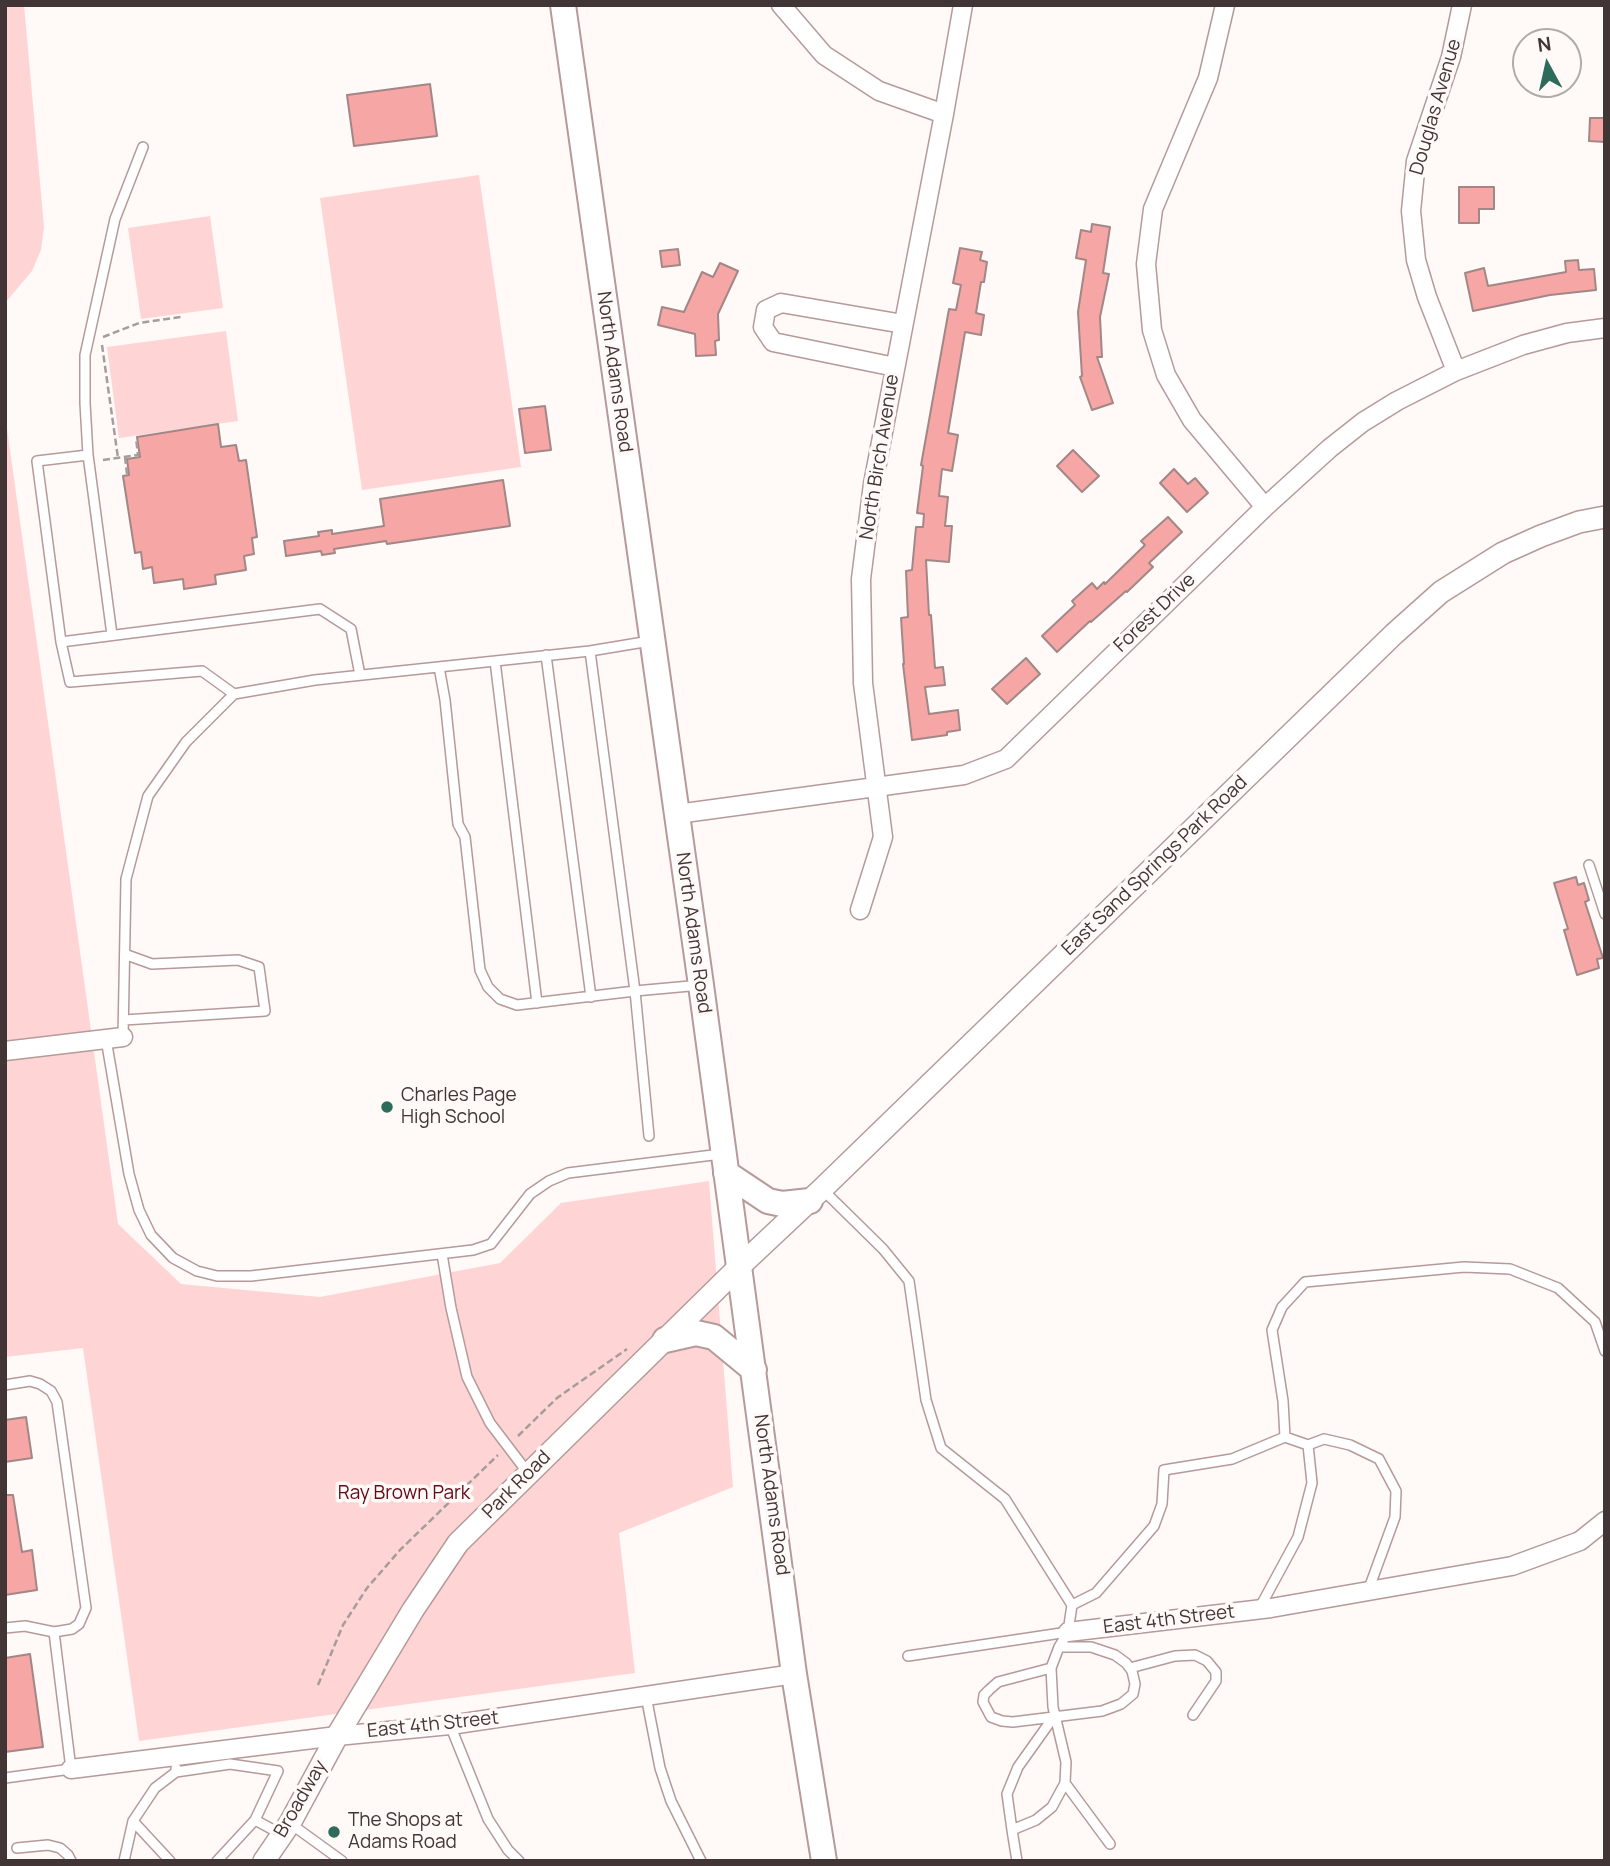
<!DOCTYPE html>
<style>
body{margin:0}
#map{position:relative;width:1610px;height:1866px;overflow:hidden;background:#fff9f8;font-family:Manrope,sans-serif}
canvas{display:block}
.frame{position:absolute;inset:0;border:7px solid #413635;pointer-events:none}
.north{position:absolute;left:1512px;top:28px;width:70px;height:70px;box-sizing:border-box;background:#fff9f8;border:2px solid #b3abaa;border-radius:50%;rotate:352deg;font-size:19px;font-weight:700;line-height:28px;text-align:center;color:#413635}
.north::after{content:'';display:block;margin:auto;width:24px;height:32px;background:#2d6c5a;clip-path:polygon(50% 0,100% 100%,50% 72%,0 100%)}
</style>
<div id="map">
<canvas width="1610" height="1866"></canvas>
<div class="frame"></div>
<div class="north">N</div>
</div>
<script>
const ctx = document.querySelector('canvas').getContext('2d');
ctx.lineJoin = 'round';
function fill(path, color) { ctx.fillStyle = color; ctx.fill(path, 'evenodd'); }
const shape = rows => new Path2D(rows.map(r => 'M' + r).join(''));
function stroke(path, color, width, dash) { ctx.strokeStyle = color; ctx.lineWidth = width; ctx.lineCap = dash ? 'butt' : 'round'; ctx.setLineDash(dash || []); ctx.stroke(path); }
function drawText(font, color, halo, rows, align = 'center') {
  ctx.font = font + ' Manrope,sans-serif'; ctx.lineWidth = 7; ctx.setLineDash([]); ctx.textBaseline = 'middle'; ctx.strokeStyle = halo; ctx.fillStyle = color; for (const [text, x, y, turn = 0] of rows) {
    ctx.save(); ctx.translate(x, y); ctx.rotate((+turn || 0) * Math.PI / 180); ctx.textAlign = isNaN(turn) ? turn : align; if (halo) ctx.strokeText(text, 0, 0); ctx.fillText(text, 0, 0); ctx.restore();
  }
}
fill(shape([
 [5,5,24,5,44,227,41,250,32,271,5,303],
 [479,175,521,467,362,490,320,198],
 [210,216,223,308,141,319,128,228],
 [226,331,238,421,119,438,107,347],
 [5,414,118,1224,181,1284,320,1297,500,1263,561,1203,709,1181,733,1487,619,1533,635,1673,139,1741,83,1348,5,1357]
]), '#fed5d4');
const building = shape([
 [430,84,437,136,354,146,347,95,430,84],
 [1590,118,1605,118,1605,142,1589,141,1590,118],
 [1459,187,1494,187,1494,209,1479,209,1479,223,1459,223,1459,187],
 [1092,224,1110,227,1103,273,1109,274,1100,317,1102,357,1097,357,1113,403,1092,410,1080,377,1082,376,1078,312,1086,260,1076,258,1081,230,1091,232,1092,224],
 [960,248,982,252,980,260,987,262,984,282,981,282,976,313,984,315,981,335,965,332,948,433,958,435,952,471,942,469,939,496,948,497,945,526,952,526,949,562,926,560,929,615,931,615,935,668,943,667,945,685,925,687,929,714,958,710,960,730,947,732,947,735,912,740,903,664,904,664,901,618,908,617,906,571,912,570,916,527,923,527,924,514,917,513,923,466,921,465,949,309,956,310,961,285,953,283,960,248],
 [678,249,680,265,662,267,660,251,678,249],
 [1578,260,1579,270,1594,269,1596,290,1550,295,1473,311,1465,273,1484,268,1488,286,1566,272,1565,261,1578,260],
 [720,263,738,271,718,314,719,340,715,341,716,355,696,356,695,334,658,325,662,307,684,312,702,272,713,277,720,263],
 [545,406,551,450,525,453,519,409,545,406],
 [218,424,221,447,236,445,239,461,246,460,257,537,252,538,254,554,244,556,246,570,215,575,216,584,184,589,183,579,154,583,152,567,143,569,141,552,135,553,123,476,129,475,127,459,140,457,137,437,218,424],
 [1073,450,1099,476,1082,492,1057,466,1073,450],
 [1174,469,1188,484,1195,478,1208,493,1187,512,1160,483,1174,469],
 [503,480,510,526,387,544,386,541,334,549,335,553,322,555,321,551,286,556,284,541,319,536,318,532,332,530,332,534,384,526,380,499,503,480],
 [1168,517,1182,532,1149,563,1153,567,1127,592,1126,591,1091,622,1090,621,1057,652,1042,636,1075,605,1072,601,1092,583,1097,589,1104,582,1105,584,1145,545,1141,541,1168,517],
 [1026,658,1040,674,1007,704,992,689,1026,658],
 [1576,877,1578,885,1584,883,1589,900,1585,902,1603,958,1597,959,1599,968,1577,975,1564,930,1568,929,1554,883,1576,877],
 [26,1417,32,1458,5,1462,5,1420,26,1417],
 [5,1495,13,1495,22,1552,32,1550,37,1590,5,1595,5,1495],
 [30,1654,43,1747,5,1752,5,1658,30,1654]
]);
fill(building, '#f6a6a4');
stroke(building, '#a18786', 2);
const service = shape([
 [88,455,85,403,85,355,115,219,143,147],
 [61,642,37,461,88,455,112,635],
 [546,655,591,997],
 [495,661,537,1003],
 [439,667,445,700,458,824,465,837,480,970,488,987,500,999,517,1005,635,991,590,651],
 [234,694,202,671,70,682,61,642,320,609,351,629,360,675],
 [1589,865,1605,914],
 [124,1020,265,1011,259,967,238,960,152,964,127,955],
 [123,1037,126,879,148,796,186,742,234,694,315,680,590,651,650,641],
 [106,1039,129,1174,139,1210,151,1235,173,1258,197,1271,217,1276,251,1276,473,1250,491,1244,530,1194,549,1181,568,1173,721,1154],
 [649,1136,635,991,701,985],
 [822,1189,883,1249,909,1281,926,1400,941,1448,1005,1499,1072,1605,1068,1632,1059,1647,1051,1668,1053,1707,1066,1762,1065,1783,1052,1807,1036,1820,1012,1830,1007,1794,1018,1767,1055,1715],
 [442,1254,451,1308,467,1377,490,1423,528,1473],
 [5,1385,30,1381,40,1384,51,1391,57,1402,86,1608,79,1624,72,1629,54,1632],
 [1308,1445,1324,1439,1350,1445,1379,1459,1396,1491,1395,1517,1368,1591],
 [1072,1605,1096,1593,1154,1526,1162,1504,1164,1470,1232,1459,1285,1437,1283,1401,1272,1330,1282,1307,1305,1282,1464,1267,1510,1269,1558,1288,1595,1322,1605,1351],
 [1259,1609,1298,1537,1312,1483,1308,1445,1285,1437],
 [5,1628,25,1626,54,1632,71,1769,5,1778],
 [908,1656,1068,1632],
 [1051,1668,998,1682,989,1690,984,1695,983,1702,991,1717,1002,1721,1013,1722,1102,1711,1121,1704,1133,1694,1135,1684,1132,1671,1126,1663,1115,1655,1091,1647,1059,1647],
 [1130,1668,1175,1656,1195,1655,1207,1661,1216,1672,1216,1681,1193,1715],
 [646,1696,660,1768,671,1801,701,1861],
 [450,1725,488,1819,508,1850,519,1861],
 [176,1772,230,1764,278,1771,255,1820,217,1861],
 [1065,1783,1110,1844],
 [255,1820,281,1834],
 [133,1821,170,1861],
 [291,1824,342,1861],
 [1012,1830,1017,1861],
 [17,1848,48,1845,60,1848,68,1855,71,1861],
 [124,1861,133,1821,155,1788,176,1772,176,1768]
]);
const minor = shape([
 [781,5,824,55,879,91,944,114],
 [1225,5,1208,78,1153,209,1146,264,1152,330,1166,375,1192,420,1265,507],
 [895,367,773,342,763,327,766,310,781,303,903,324],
 [1456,371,1427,297,1416,260,1411,211,1416,161,1451,57,1462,5],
 [677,814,964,775,1006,759,1265,507,1330,448,1363,422,1397,401,1456,371,1523,345,1567,333,1605,328],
 [860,910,883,837,863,683,861,579,873,484,944,114,963,5],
 [5,1051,123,1037],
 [1068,1632,1271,1608,1512,1566,1580,1541,1605,1521],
 [71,1769,337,1736,450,1725,794,1674]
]);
const tertiary = shape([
 [264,1861,290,1823,337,1736,413,1610,458,1543,739,1267,822,1189,1394,634,1441,592,1503,553,1541,536,1579,522,1605,517]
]);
const secondary = shape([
 [563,5,701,985,794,1674,824,1861],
 [726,1173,768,1201,782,1204,810,1201],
 [665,1340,696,1333,714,1337,754,1370]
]);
stroke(service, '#b59a99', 12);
stroke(minor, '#b59a99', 21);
stroke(tertiary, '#b59a99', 24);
stroke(secondary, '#b59a99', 28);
stroke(shape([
 [103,337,139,323,181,317,181,314],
 [102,345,118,458],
 [125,457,127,474],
 [103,460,138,455,136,438],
 [518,1436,557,1398,627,1349],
 [318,1685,343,1625,367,1588,400,1550,498,1455]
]), '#a59d9c', 2.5, [7, 3.5]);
stroke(service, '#fff', 9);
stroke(minor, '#fff', 18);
stroke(tertiary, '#fff', 21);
stroke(secondary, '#fff', 24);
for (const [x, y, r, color] of [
 [387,1107,7,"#2d6c5a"],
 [334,1832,7,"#2d6c5a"]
]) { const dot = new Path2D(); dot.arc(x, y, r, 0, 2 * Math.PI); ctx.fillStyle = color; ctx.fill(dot); stroke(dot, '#fff9f8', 2.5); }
drawText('19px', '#413635', '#fff9f8', [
 ["Douglas Avenue",1436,107,-74],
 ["North Adams Road",614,372,82],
 ["North Birch Avenue",880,457,-81],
 ["Forest Drive",1155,613,-44],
 ["East Sand Springs Park Road",1155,866,-44],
 ["North Adams Road",693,933,82],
 ["Park Road",517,1485,-45],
 ["North Adams Road",771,1495,82],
 ["East 4th Street",1169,1620,-7],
 ["East 4th Street",433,1725,-6],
 ["Broadway",301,1799,-60]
]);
drawText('19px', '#413635', '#fff9f8', [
 ["Charles Page",401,1096],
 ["High School",401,1118],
 ["The Shops at",348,1821],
 ["Adams Road",348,1843]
], 'left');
drawText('19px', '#620a16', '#fff9f8', [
 ["Ray Brown Park",404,1494]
]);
</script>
